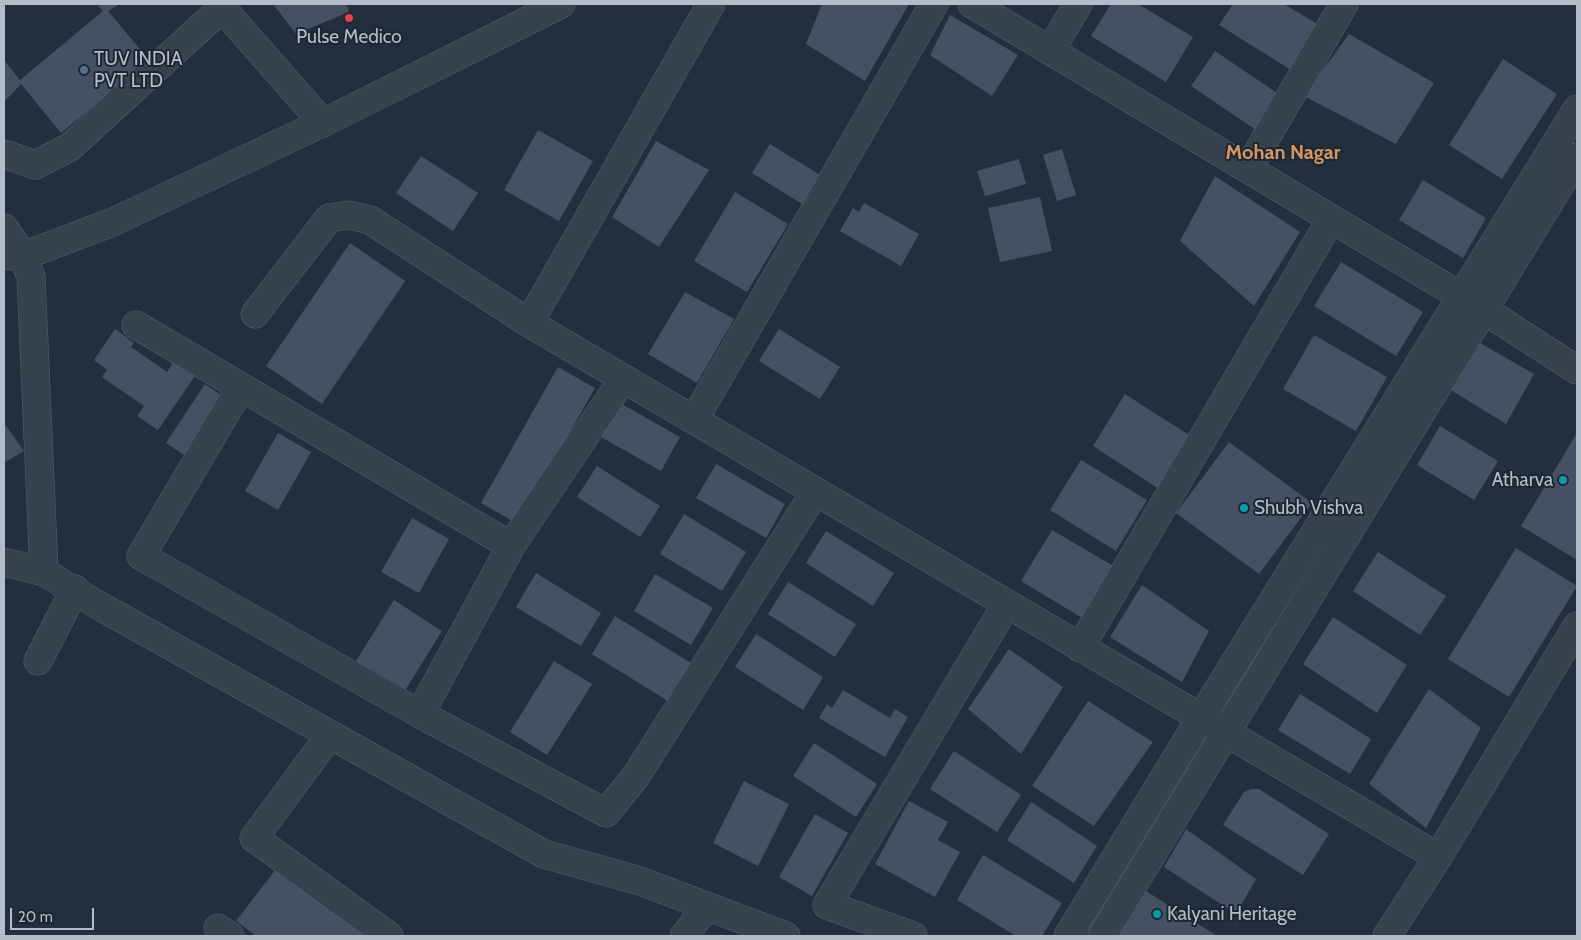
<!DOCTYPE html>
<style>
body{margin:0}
#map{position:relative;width:1581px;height:940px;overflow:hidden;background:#242f3e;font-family:Cabin,sans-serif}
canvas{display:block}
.frame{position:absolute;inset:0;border:5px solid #b4bcc9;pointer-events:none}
.scale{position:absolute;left:10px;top:908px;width:84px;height:22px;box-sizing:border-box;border:2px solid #b4bcc9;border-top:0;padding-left:6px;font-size:15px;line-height:18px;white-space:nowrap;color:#b4bcc9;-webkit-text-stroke:4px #1d2633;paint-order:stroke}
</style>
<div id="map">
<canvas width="1581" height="940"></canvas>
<div class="frame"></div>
<div class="scale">20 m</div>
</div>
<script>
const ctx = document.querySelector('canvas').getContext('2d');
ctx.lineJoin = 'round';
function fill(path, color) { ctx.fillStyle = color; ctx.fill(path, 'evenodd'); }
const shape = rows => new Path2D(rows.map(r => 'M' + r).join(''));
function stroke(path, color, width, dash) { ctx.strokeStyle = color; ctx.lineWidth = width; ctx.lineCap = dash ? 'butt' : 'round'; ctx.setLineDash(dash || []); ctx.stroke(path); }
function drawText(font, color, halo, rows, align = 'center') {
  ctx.font = font + ' Cabin,sans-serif'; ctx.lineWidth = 4; ctx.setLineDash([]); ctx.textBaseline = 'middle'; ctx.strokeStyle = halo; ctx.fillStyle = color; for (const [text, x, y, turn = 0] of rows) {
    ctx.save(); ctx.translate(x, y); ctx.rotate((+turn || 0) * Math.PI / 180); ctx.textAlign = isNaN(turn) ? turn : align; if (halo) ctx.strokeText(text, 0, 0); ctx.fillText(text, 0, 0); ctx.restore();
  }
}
fill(shape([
 [97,4,120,4,108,11,149,60,61,133,21,84,4,102,4,60,20,80,103,11],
 [273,4,346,4,349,12,296,34],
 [822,4,909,4,865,81,806,44],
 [1111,4,1138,4,1193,37,1166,82,1091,36],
 [1233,4,1284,4,1324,28,1296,73,1219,25],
 [950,15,1018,55,992,96,930,55],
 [1349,34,1434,83,1396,144,1304,96],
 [1215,51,1280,95,1256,130,1191,86],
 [1503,59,1557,94,1502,179,1449,145],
 [538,130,593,161,559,221,504,190],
 [656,141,709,170,659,247,612,217],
 [770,144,825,178,807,207,752,173],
 [1062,149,1076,195,1057,201,1043,155],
 [421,156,478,193,453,231,396,193],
 [1019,159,1026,184,985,196,977,171],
 [1215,176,1300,232,1254,306,1180,241],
 [1423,180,1486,218,1463,258,1399,220],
 [735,192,788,224,747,292,694,261],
 [1040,197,1052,251,1000,262,988,208],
 [864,203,919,234,901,266,840,231,853,208,859,212],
 [350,243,405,281,322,404,266,366],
 [1341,262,1423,312,1396,356,1314,306],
 [685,292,734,319,697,383,648,354],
 [115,329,134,343,131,347,167,372,174,361,195,376,158,430,137,416,144,406,102,377,107,370,94,360],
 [779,329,840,367,820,399,759,361],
 [1314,335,1387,377,1356,431,1283,389],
 [1475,340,1534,374,1506,424,1446,387],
 [558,367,595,388,518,524,481,503],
 [205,384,228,400,190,459,166,443],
 [1125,394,1192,437,1159,489,1093,446],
 [620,403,680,437,661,471,601,437],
 [4,423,24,451,4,463],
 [1440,426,1498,461,1474,500,1417,465],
 [278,433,311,452,278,510,245,491],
 [1577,433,1577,560,1521,526],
 [1229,442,1312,503,1259,574,1176,513],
 [1081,460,1147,500,1116,551,1050,510],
 [716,464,785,504,766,538,696,498],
 [597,466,660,506,640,537,577,497],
 [684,514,746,552,722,591,660,554],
 [412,518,449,539,419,593,381,572],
 [1052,530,1115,567,1084,619,1021,581],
 [826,531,894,573,873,606,806,563],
 [1516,548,1577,586,1509,697,1448,659],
 [1378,552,1446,596,1420,635,1353,591],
 [536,573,601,613,581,646,516,607],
 [655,574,713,608,691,645,634,611],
 [788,582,856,624,835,657,768,614],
 [1142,585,1209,631,1182,682,1110,637],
 [394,600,442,631,404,692,356,661],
 [615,616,691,663,668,701,592,654],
 [1333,617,1407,665,1377,713,1303,664],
 [756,634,823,677,803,710,735,667],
 [1009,649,1063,687,1021,754,968,709],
 [554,661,592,684,547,755,510,732],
 [1429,689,1481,728,1426,828,1369,784],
 [843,690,890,718,895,709,908,717,885,757,819,718,827,704,832,708],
 [1300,694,1371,739,1350,774,1278,730],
 [1088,701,1153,742,1094,826,1032,786],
 [814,743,877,784,856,817,793,776],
 [954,751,1021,795,997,832,930,789],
 [744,781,789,804,758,866,713,843],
 [1251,789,1259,789,1329,834,1303,875,1223,825,1244,792],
 [909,801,948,822,938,840,960,852,935,897,875,864],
 [1031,802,1097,846,1074,883,1007,840],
 [815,814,848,833,812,896,779,877],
 [1186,829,1256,879,1236,914,1164,867],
 [983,855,1062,903,1042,936,1016,936,957,900],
 [280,864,374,936,256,936,236,921],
 [1146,891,1217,936,1118,936]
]), '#455162');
const minor = shape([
 [972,4,1484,310,1577,370],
 [1050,51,1078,4],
 [4,154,35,165,70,147,222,8,323,123],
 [1248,169,1344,4],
 [4,228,23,256,31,277,44,572],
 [4,255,23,256,113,222,337,116,561,4],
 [255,314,329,218,349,215,370,220,529,323,1438,857],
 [529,323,711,4],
 [136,325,511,546],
 [241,387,141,556,420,714,606,813,636,776,815,492],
 [694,420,934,4],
 [4,562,44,572,98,605,544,854,640,881,786,936],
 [1080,648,1331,219],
 [38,661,75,589],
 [420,714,511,546,623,379],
 [330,735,254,838,389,936],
 [218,928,230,936],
 [684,936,707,906],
 [913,936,827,905,1006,605],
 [1068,936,1200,719,1577,109],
 [1102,936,1577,157],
 [1387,936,1438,857,1577,626]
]);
stroke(minor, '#565f6c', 29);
stroke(minor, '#38414e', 28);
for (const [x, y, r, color] of [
 [349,18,5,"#e0444e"],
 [84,70,5,"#5c6f8a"],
 [1563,480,5,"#0f9aa8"],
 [1244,508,5,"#0f9aa8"],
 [1157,914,5,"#0f9aa8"]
]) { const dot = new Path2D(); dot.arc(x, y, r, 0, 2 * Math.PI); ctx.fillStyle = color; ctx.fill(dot); stroke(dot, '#1d2633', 2); }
drawText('19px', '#b4bcc9', '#1d2633', [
 ["Pulse Medico",349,37,"center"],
 ["TUV INDIA",94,59],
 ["PVT LTD",94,81],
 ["Atharva",1553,480,"right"],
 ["Shubh Vishva",1254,508],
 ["Kalyani Heritage",1167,914]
], 'left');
drawText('bold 20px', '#d59563', '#1d2633', [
 ["Mohan Nagar",1283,153]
]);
</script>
